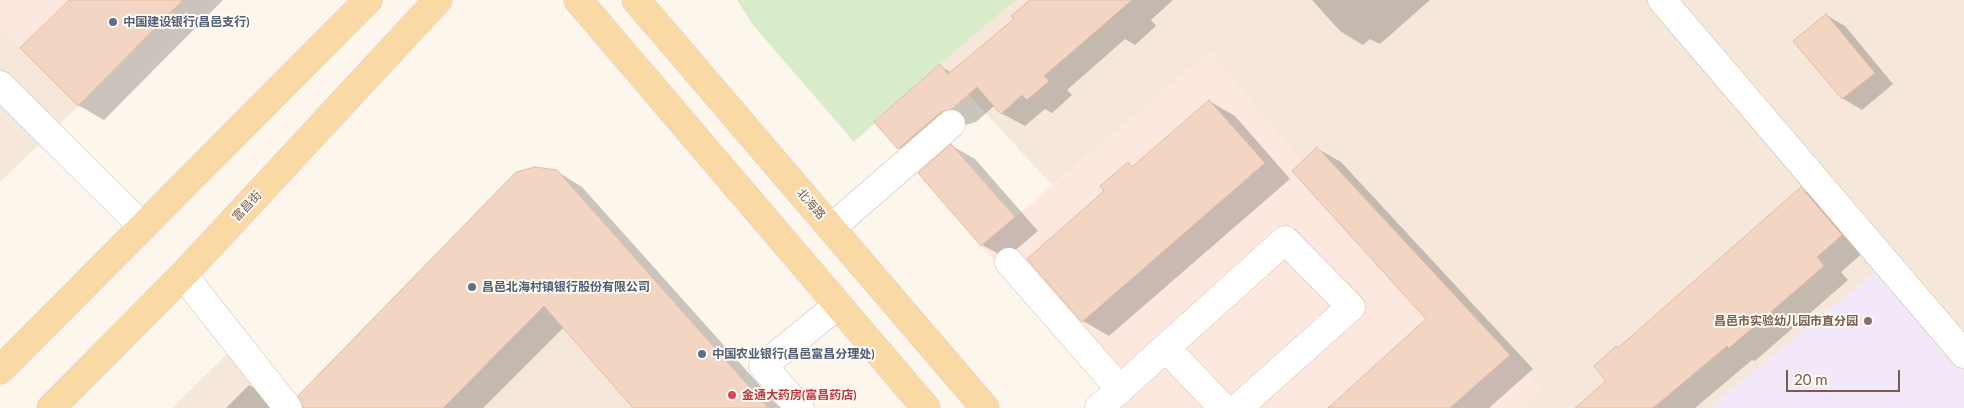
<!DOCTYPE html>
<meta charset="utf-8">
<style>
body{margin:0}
#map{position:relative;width:1964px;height:408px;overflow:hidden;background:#fdf6ec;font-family:Lato,sans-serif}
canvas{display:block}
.scale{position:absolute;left:1786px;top:370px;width:114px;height:22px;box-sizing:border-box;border:2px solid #7a5c4d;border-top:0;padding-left:6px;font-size:15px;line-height:18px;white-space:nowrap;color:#7a5c4d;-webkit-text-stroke:4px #fffaf3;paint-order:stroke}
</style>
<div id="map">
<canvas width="1964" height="408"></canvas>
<div class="scale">20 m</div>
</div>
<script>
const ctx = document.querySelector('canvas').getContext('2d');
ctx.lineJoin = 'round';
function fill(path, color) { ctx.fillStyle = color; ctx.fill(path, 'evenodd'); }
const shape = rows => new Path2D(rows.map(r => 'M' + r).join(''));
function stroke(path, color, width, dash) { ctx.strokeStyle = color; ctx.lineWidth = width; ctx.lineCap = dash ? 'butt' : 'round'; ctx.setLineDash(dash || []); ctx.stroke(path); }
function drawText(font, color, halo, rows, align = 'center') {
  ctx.font = font + ' Lato,"Noto Sans SC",sans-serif'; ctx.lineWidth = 4; ctx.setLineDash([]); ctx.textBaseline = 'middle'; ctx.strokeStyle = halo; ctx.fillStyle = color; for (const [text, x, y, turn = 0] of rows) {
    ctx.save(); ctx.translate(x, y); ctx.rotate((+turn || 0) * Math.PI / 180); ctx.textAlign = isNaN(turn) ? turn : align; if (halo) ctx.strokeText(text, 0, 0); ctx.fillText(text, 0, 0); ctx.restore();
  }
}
fill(shape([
 [1016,0,1964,0,1964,372,1878,270,1709,408,1523,408,1542,390,1318,147,1302,162,1210,52,1052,185,940,64],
 [0,29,78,106,0,182],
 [535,167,557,170,768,408,172,408,229,352,287,406,516,172]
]), '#f5e8da');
fill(shape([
 [0,0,183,0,78,106,0,30],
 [1210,51,1302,162,1317,147,1543,391,1523,408,1123,408,981,246]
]), '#fde8e0');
fill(shape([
 [1878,270,1964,372,1964,408,1709,408]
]), '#f3e8fa');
fill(shape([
 [737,0,1016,0,940,64,854,142,753,25]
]), '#d8ecc9');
fill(shape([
 [70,0,223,0,104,120,78,105],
 [1032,0,1173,0,1151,20,1156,26,1135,45,1125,39,1067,90,1072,95,1052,113,1045,109,1025,126,1001,113,995,105,976,122,965,125,922,162,899,148,940,66,952,73,1015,19],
 [1312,0,1430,0,1380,44,1370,39,1363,45,1340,31],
 [1826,15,1845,26,1893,84,1862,110,1842,98],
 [1209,101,1235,116,1290,179,1109,336,1083,321,1029,259,1106,191,1128,164,1134,167],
 [952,146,975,159,1038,231,1006,258,982,245],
 [1318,149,1341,162,1533,369,1489,408,1330,408,1428,319],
 [556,171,582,187,780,408,634,408,564,327,483,408,336,408],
 [1801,189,1826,203,1866,250,1841,272,1848,280,1755,361,1752,360,1695,408,1577,408,1608,382,1618,349],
 [249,385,273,399,280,408,226,408]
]), '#0003');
const building = shape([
 [69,0,183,0,78,106,20,48,69,0],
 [1030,0,1132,0,1044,76,1049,81,1027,100,1022,95,1001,114,977,87,952,109,941,112,898,149,874,122,940,64,948,74,1014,19,1011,16,1030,0],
 [1826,14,1875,73,1842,99,1793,41,1826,14],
 [1209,100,1265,163,1082,322,1027,259,1104,191,1100,186,1128,162,1132,167,1209,100],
 [951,144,1015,217,981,246,918,173,951,144],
 [1317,147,1510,355,1450,408,1328,408,1426,319,1292,171,1317,147],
 [535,167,557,170,768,408,633,408,544,306,443,408,303,408,298,396,516,172,535,167],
 [1801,187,1842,235,1817,257,1824,266,1729,348,1727,346,1653,408,1575,408,1606,381,1594,366,1616,346,1618,348,1801,187]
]);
fill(building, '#f3d5c3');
stroke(building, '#e6bba3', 1);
const minor = shape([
 [1662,0,1964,354],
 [0,85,142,226],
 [831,228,951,124],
 [1009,262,1120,389,1285,240,1351,307,1238,408],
 [183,275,288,408],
 [1166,348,1223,408],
 [800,408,763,366,838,305],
 [1099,408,1120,389]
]);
const major = shape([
 [578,0,926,408],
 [636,0,985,408],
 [0,370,368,0],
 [51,408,183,275,438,0]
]);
stroke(minor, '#d1beb0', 29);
stroke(major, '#dad1cd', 29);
stroke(minor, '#fff', 28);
stroke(major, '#fbd9a5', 28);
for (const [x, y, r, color] of [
 [113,22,5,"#5c6f8a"],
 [472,287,5,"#5c6f8a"],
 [1868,321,5,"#8d6e63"],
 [702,354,5,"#5c6f8a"],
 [732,395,5,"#e0444e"]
]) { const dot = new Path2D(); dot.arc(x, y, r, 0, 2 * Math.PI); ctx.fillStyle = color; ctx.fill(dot); stroke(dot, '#fffaf3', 2); }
drawText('bold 12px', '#4e5e75', '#fffaf3', [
 ["中国建设银行(昌邑支行)",123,22],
 ["昌邑北海村镇银行股份有限公司",482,287],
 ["中国农业银行(昌邑富昌分理处)",712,354]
], 'left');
drawText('12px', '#7a5c4d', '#fffaf3', [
 ["北海路",811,204,49],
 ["富昌街",247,206,-47]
]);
drawText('bold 12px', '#785e54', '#fffaf3', [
 ["昌邑市实验幼儿园市直分园",1858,321]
], 'right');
drawText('bold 12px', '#be3a42', '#fffaf3', [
 ["金通大药房(富昌药店)",742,395]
], 'left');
</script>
